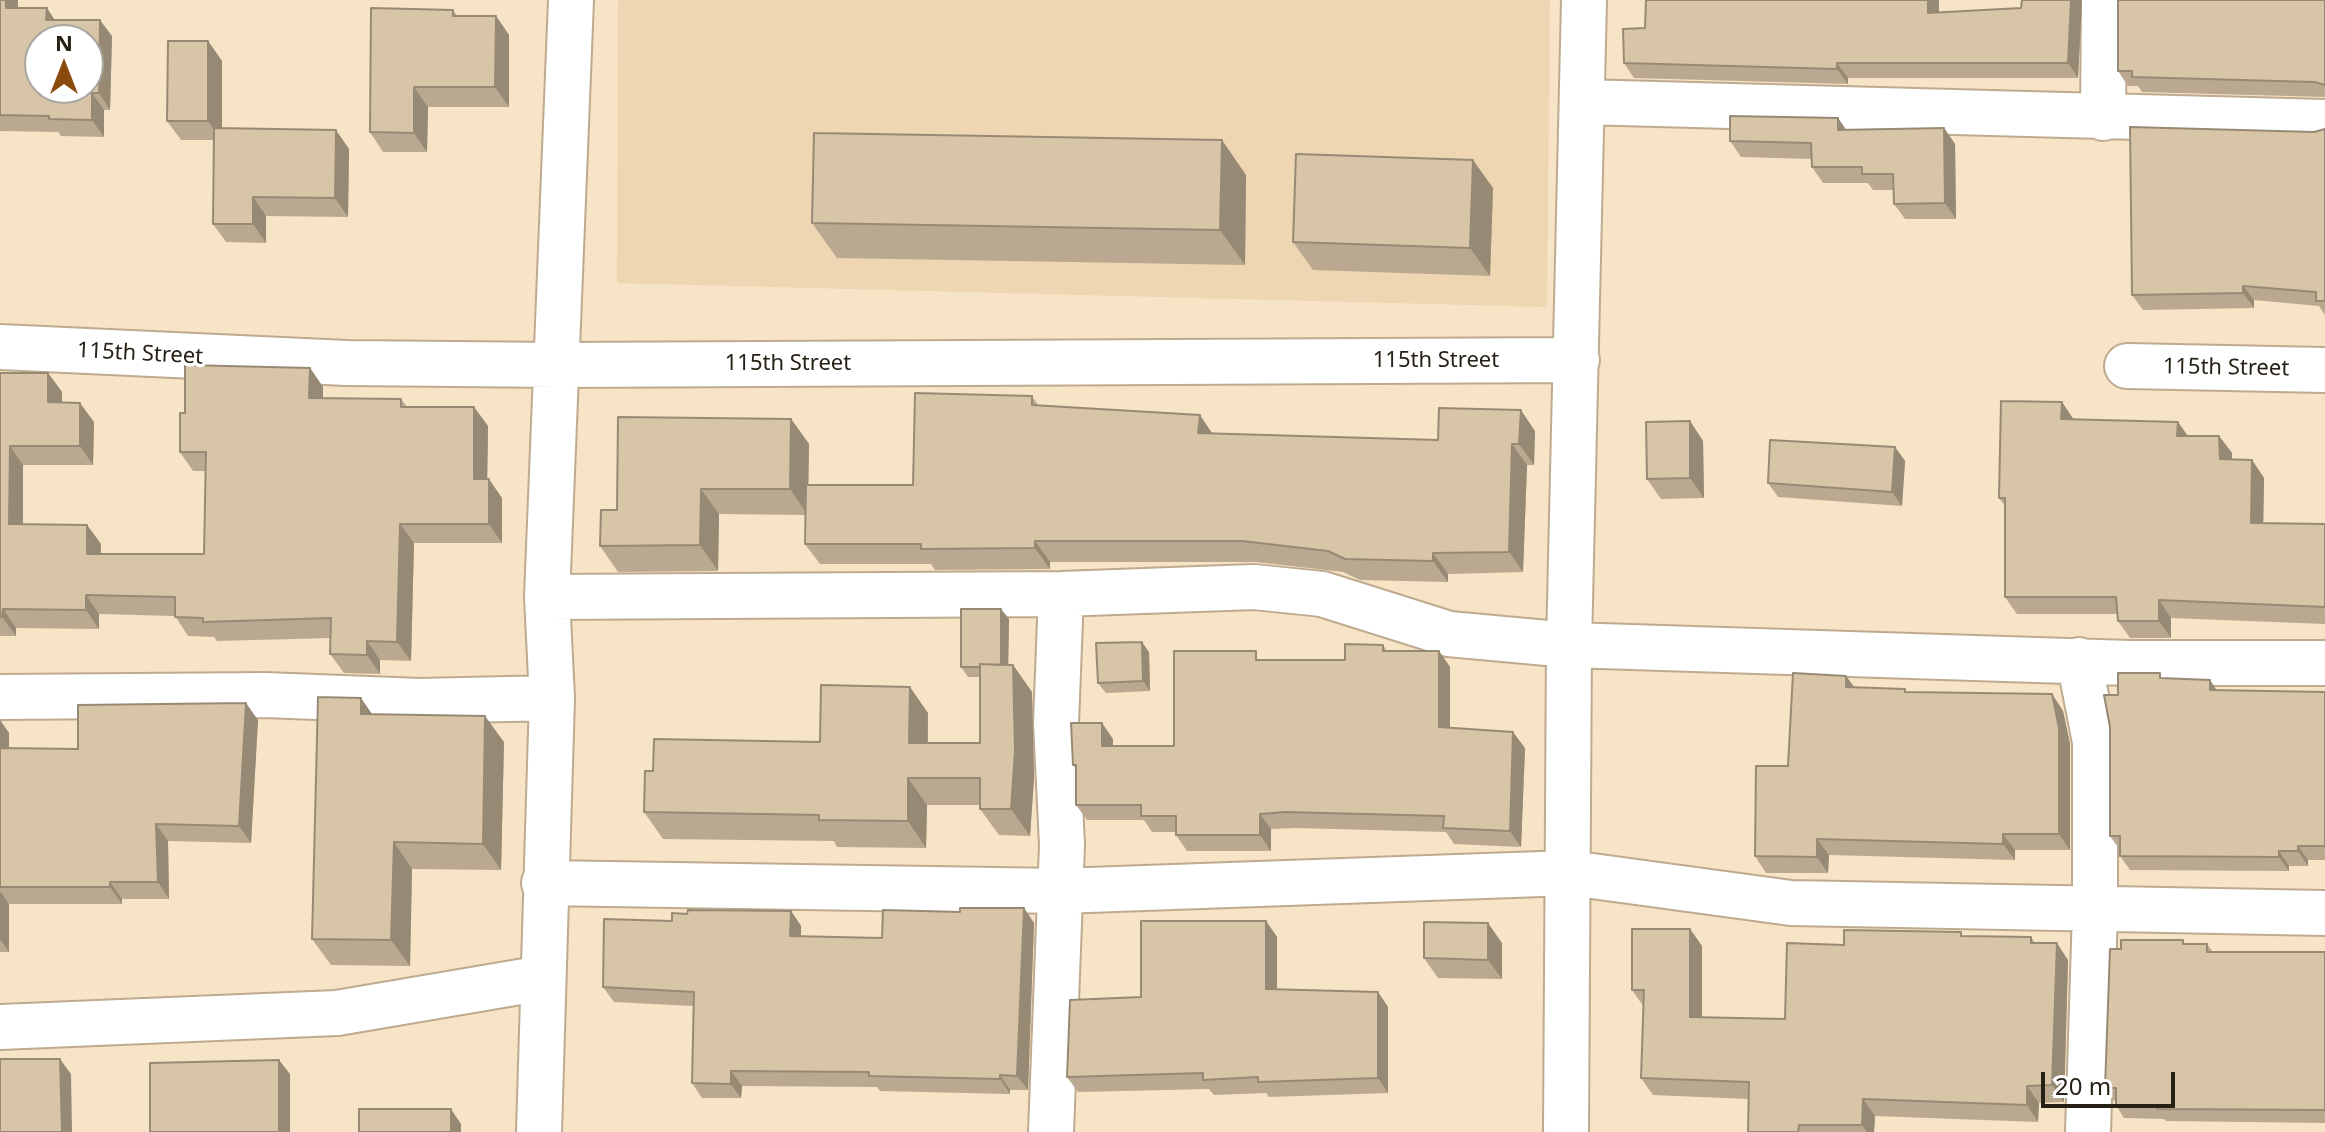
<!DOCTYPE html>
<style>
body{margin:0}
#map{position:relative;width:2325px;height:1132px;overflow:hidden;background:#f7e3c5;font-family:"Noto Sans",sans-serif}
canvas{display:block}
.north{position:absolute;left:24px;top:24px;width:80px;height:80px;box-sizing:border-box;background:#fff;border:2px solid #a9a6a1;border-radius:50%;rotate:0deg;font-size:22px;font-weight:700;line-height:32px;text-align:center;color:#272015}
.north::after{content:'';display:block;margin:auto;width:28px;height:36px;background:#894a0e;clip-path:polygon(50% 0,100% 100%,50% 72%,0 100%)}
.scale{position:absolute;left:2041px;top:1072px;width:134px;height:36px;box-sizing:border-box;border:4px solid #272015;border-top:0;padding-left:10px;font-size:24px;line-height:28px;white-space:nowrap;color:#272015;-webkit-text-stroke:6px #fff;paint-order:stroke}
</style>
<div id="map">
<canvas width="2325" height="1132"></canvas>
<div class="north">N</div>
<div class="scale">20 m</div>
</div>
<script>
const ctx = document.querySelector('canvas').getContext('2d');
ctx.lineJoin = 'round';
function fill(path, color) { ctx.fillStyle = color; ctx.fill(path, 'evenodd'); }
const shape = rows => new Path2D(rows.map(r => 'M' + r).join(''));
function stroke(path, color, width, dash) { ctx.strokeStyle = color; ctx.lineWidth = width; ctx.lineCap = dash ? 'butt' : 'round'; ctx.setLineDash(dash || []); ctx.stroke(path); }
function drawText(font, color, halo, rows, align = 'center') {
  ctx.font = font + ' "Noto Sans",sans-serif'; ctx.lineWidth = 7; ctx.setLineDash([]); ctx.textBaseline = 'middle'; ctx.strokeStyle = halo; ctx.fillStyle = color; for (const [text, x, y, turn = 0] of rows) {
    ctx.save(); ctx.translate(x, y); ctx.rotate((+turn || 0) * Math.PI / 180); ctx.textAlign = isNaN(turn) ? turn : align; if (halo) ctx.strokeText(text, 0, 0); ctx.fillText(text, 0, 0); ctx.restore();
  }
}
fill(shape([
 [618,0,1550,0,1547,307,617,283]
]), '#eed6b2');
const minor = shape([
 [1582,102,2325,122],
 [2103,118,2104,0],
 [0,347,347,363,559,365,1577,360],
 [2127,366,2325,370],
 [547,597,1061,594,1254,587,1322,594,1449,634,1569,645,2130,663,2325,663],
 [2079,660,2095,742,2095,911,2088,1132],
 [0,697,265,695,420,701,552,698],
 [544,883,1060,891,1570,873,1791,903,2325,913],
 [0,1027,337,1013,543,978],
 [539,1132,552,698,547,597,571,0],
 [1051,1132,1062,845,1056,723,1061,594],
 [1566,1132,1569,645,1584,0]
]);
stroke(minor, '#beab8f', 48);
stroke(minor, '#fff', 44);
fill(shape([
 [0,0,18,0,18,8,47,8,54,20,112,36,110,110,104,110,104,137,61,136,58,132,0,131],
 [1646,0,1939,0,1939,13,2021,8,2022,0,2082,0,2078,78,1848,78,1848,84,1634,78,1624,63,1645,28],
 [2325,0,2325,97,2142,92,2138,86,2128,86,2118,71],
 [453,10,457,16,496,16,509,35,509,107,428,107,427,152,383,152,370,132],
 [208,41,222,61,222,128,349,149,348,217,266,216,266,243,226,242,213,224,214,140,181,140,167,121],
 [1838,118,1846,130,1944,128,1955,144,1956,219,1905,219,1894,204,1894,190,1873,190,1868,183,1823,183,1812,167,1812,159,1741,157,1730,141],
 [2325,129,2325,315,2319,306,2254,300,2254,308,2143,310,2132,295,2314,132],
 [1246,175,1245,265,837,258,812,223],
 [1493,188,1490,276,1313,270,1293,242],
 [310,368,323,387,323,399,401,399,407,407,474,407,488,426,487,479,502,498,502,543,414,543,411,661,380,660,380,674,344,673,330,654,331,638,217,641,214,637,188,636,175,616,99,614,99,629,16,628,16,636,0,636,0,373,48,373,62,392,62,403,94,422,93,465,23,465,23,524,87,525,101,544,100,554,204,554,205,471,193,471,180,452,185,413],
 [1032,396,1038,405,1212,433,1438,440,1535,431,1534,465,1527,465,1523,572,1448,574,1448,582,1360,580,1343,572,1256,562,1050,562,1050,569,935,570,931,564,820,564,805,544,806,515,719,514,718,571,618,572,600,546,617,510,791,419,809,444,808,485,913,485],
 [2062,402,2073,419,2188,436,2219,436,2232,453,2232,460,2252,460,2264,478,2263,523,2325,524,2325,624,2171,618,2171,638,2130,638,2118,621,2118,614,2017,614,2005,597,2005,506,1999,498],
 [1690,421,1703,441,1704,498,1661,499,1647,479],
 [1895,447,1905,461,1902,506,1778,497,1768,483],
 [1009,619,1008,665,1013,665,1032,692,1034,778,1030,836,999,835,980,809,980,805,927,805,926,848,837,847,834,841,663,839,644,812,653,771,820,742,928,713,928,743,980,743,980,677,968,677,961,667],
 [1383,645,1387,651,1439,651,1450,667,1450,728,1525,748,1521,847,1454,844,1446,832,1296,828,1271,829,1271,851,1187,851,1176,835,1176,832,1152,832,1144,820,1087,820,1076,805,1076,769,1073,765,1113,739,1113,746,1174,746,1263,660,1345,660],
 [1149,652,1150,691,1106,693,1098,683],
 [2163,678,2217,690,2325,692,2325,860,2308,860,2308,866,2289,866,2289,871,2130,870,2120,856,2120,850,2110,836,2118,695],
 [1854,687,1907,692,2052,694,2063,711,2070,744,2070,850,2015,850,2015,860,1829,855,1828,873,1766,873,1755,856,1788,766],
 [372,714,504,742,501,870,412,869,410,966,331,965,312,939],
 [0,720,9,733,9,748,78,749,258,720,251,843,168,841,169,899,122,899,122,904,9,904,9,952,0,952],
 [1024,908,1034,923,1028,1090,1010,1090,1010,1094,880,1091,877,1087,742,1086,741,1098,702,1098,692,1083,693,1006,614,1002,603,987,672,921,687,914,791,911,801,926,801,936,882,938,960,912],
 [1266,921,1277,937,1277,989,1378,992,1388,1007,1388,1093,1269,1097,1266,1093,1214,1095,1209,1089,1078,1092,1067,1077,1141,997],
 [1690,929,1702,946,1702,1017,1785,1019,1844,945,1964,936,2031,937,2035,943,2068,960,2064,1102,2039,1103,2038,1122,1875,1116,1874,1132,1748,1132,1748,1099,1653,1095,1641,1078,1644,1007,1632,990],
 [1502,943,1502,979,1438,978,1424,958],
 [2186,944,2207,944,2213,952,2325,952,2325,1123,2166,1121,2164,1119,2124,1118,2116,1105,2116,1101,2114,1101,2105,1088,2121,949]
]), '#baa990');
fill(shape([
 [6,0,18,0,17,25,6,8],
 [1928,0,1939,0,1938,28,1928,13],
 [2071,0,2082,0,2078,78,2068,63],
 [47,8,58,25,46,20],
 [496,16,509,35,509,107,495,87],
 [100,20,112,36,110,110,99,93],
 [208,41,222,61,222,140,208,121],
 [1837,63,1848,78,1848,84,1837,69],
 [414,87,428,107,427,152,414,133],
 [92,93,104,110,104,137,92,120],
 [1838,118,1849,134,1838,130],
 [1944,128,1955,144,1956,219,1945,203],
 [336,130,349,149,348,217,335,198],
 [1222,140,1246,175,1245,265,1220,230],
 [1473,160,1493,188,1490,276,1470,248],
 [253,197,266,216,266,243,253,224],
 [2243,286,2254,300,2254,308,2243,293],
 [310,368,323,387,323,417,309,398],
 [48,373,62,392,62,421,48,402],
 [2062,402,2074,420,2061,419],
 [80,403,94,422,93,465,80,446],
 [474,407,488,426,487,498,474,479],
 [1521,410,1535,431,1534,465,1519,444],
 [1200,415,1214,436,1198,433],
 [791,419,809,444,808,515,790,489],
 [1690,421,1703,441,1704,498,1690,478],
 [2178,422,2190,439,2177,436],
 [2219,436,2232,453,2232,477,2220,459],
 [1512,444,1527,465,1523,572,1509,552],
 [10,446,23,465,23,543,9,524],
 [1895,447,1905,461,1902,506,1892,492],
 [2252,460,2264,478,2263,540,2251,523],
 [489,479,502,498,502,543,489,524],
 [701,489,719,514,718,571,700,545],
 [400,524,414,543,411,661,397,642],
 [87,525,101,544,100,573,87,554],
 [1035,541,1050,562,1050,569,1035,548],
 [1433,553,1448,574,1448,582,1433,561],
 [86,595,99,614,99,629,86,610],
 [2159,600,2171,618,2171,638,2159,621],
 [3,609,16,628,16,636,2,617],
 [1001,609,1009,619,1008,677,1000,667],
 [367,641,380,660,380,674,367,655],
 [1142,642,1149,652,1150,691,1143,681],
 [1439,651,1450,667,1450,743,1439,727],
 [1013,665,1032,692,1034,778,1030,836,1011,809],
 [1846,676,1858,692,1846,687],
 [2210,680,2220,695,2210,690],
 [910,687,928,713,927,770,909,743],
 [2052,694,2063,711,2070,744,2070,850,2059,834],
 [361,698,379,724,361,714],
 [246,703,258,720,251,843,239,826],
 [485,716,504,742,501,870,483,844],
 [0,720,9,733,9,764,0,752],
 [1102,723,1113,739,1113,762,1102,746],
 [1513,732,1525,748,1521,847,1510,831],
 [908,778,927,805,926,848,908,821],
 [1260,814,1271,829,1271,851,1260,835],
 [156,824,168,841,169,899,158,882],
 [2003,834,2015,850,2015,860,2003,844],
 [1817,839,1829,855,1828,873,1817,857],
 [394,842,412,869,410,966,391,940],
 [2298,846,2308,860,2308,866,2298,851],
 [2279,851,2289,866,2289,871,2279,857],
 [110,882,122,899,122,904,110,887],
 [0,891,9,904,9,952,0,939],
 [1024,908,1034,923,1028,1090,1017,1076],
 [791,911,801,926,801,951,790,936],
 [1266,921,1277,937,1277,1004,1266,989],
 [1488,923,1502,943,1502,979,1488,960],
 [1690,929,1702,946,1702,1034,1690,1017],
 [2057,943,2068,960,2064,1102,2052,1085],
 [1378,992,1388,1007,1388,1093,1378,1078],
 [60,1059,71,1074,72,1132,62,1132],
 [279,1060,290,1074,290,1132,279,1132],
 [731,1071,742,1086,741,1098,731,1084],
 [1000,1075,1010,1090,1010,1094,1000,1079],
 [2027,1086,2039,1103,2038,1122,2027,1105],
 [1863,1099,1875,1116,1874,1132,1867,1132,1862,1125],
 [451,1109,461,1124,461,1132,451,1132]
]), '#978a75');
const building = shape([
 [0,0,6,0,6,8,47,8,46,20,100,20,99,93,92,93,92,120,49,119,49,116,0,115,0,0],
 [40,40,88,40,88,88,40,88,40,40],
 [1646,0,1928,0,1928,13,2021,8,2022,0,2071,0,2068,63,1837,63,1837,69,1624,63,1623,29,1645,28,1646,0],
 [2118,0,2325,0,2325,85,2315,82,2132,77,2132,71,2118,71,2118,0],
 [371,8,453,10,453,16,496,16,495,87,414,87,414,133,370,132,371,8],
 [168,41,208,41,208,121,167,121,168,41],
 [1730,116,1838,118,1838,130,1944,128,1945,203,1894,204,1893,174,1862,174,1862,167,1812,167,1811,143,1730,141,1730,116],
 [2130,127,2314,132,2325,129,2325,301,2316,301,2316,292,2243,286,2243,293,2132,295,2130,127],
 [214,128,336,130,335,198,253,197,253,224,213,224,214,128],
 [814,133,1222,140,1220,230,812,223,814,133],
 [1296,154,1473,160,1470,248,1293,242,1296,154],
 [185,365,310,368,309,398,401,399,401,407,474,407,474,479,489,479,489,524,400,524,397,642,367,641,367,655,330,654,331,618,203,622,203,618,175,617,175,597,86,595,86,610,3,609,2,617,0,617,0,373,48,373,48,402,80,403,80,446,10,446,9,524,87,525,87,554,204,554,206,452,180,452,180,413,185,413,185,365],
 [915,393,1032,396,1032,405,1200,415,1198,433,1438,440,1439,408,1521,410,1519,444,1512,444,1509,552,1433,553,1433,561,1345,559,1328,551,1242,541,1035,541,1035,548,921,549,921,544,805,544,806,485,913,485,915,393],
 [2001,401,2062,402,2061,419,2178,422,2177,436,2219,436,2220,459,2252,460,2251,523,2325,524,2325,607,2159,600,2159,621,2118,621,2116,597,2005,597,2005,498,1999,498,2001,401],
 [618,417,791,419,790,489,701,489,700,545,600,546,601,510,617,510,618,417],
 [1690,421,1690,478,1647,479,1646,422,1690,421],
 [1770,440,1895,447,1892,492,1768,483,1770,440],
 [961,609,1001,609,1001,665,980,664,980,667,961,667,961,609],
 [1142,642,1143,681,1098,683,1096,643,1142,642],
 [1345,644,1383,645,1383,651,1439,651,1439,727,1513,732,1510,831,1443,828,1444,816,1285,812,1260,814,1260,835,1176,835,1176,816,1141,816,1141,805,1076,805,1076,765,1073,765,1071,723,1102,723,1102,746,1174,746,1174,651,1256,651,1256,660,1345,660,1345,644],
 [980,664,1013,665,1015,751,1011,809,980,809,980,778,908,778,908,821,819,820,819,815,644,812,645,771,653,771,654,739,820,742,821,685,910,687,909,743,980,743,980,664],
 [1793,673,1846,676,1846,687,1905,689,1905,692,2052,694,2059,728,2059,834,2003,834,2003,844,1817,839,1817,857,1755,856,1756,766,1788,766,1793,673],
 [2118,673,2160,673,2160,678,2210,680,2210,690,2325,692,2325,846,2298,846,2298,851,2279,851,2279,857,2120,856,2120,836,2110,836,2110,727,2104,695,2118,695,2118,673],
 [318,697,361,698,361,714,485,716,483,844,394,842,391,940,312,939,318,697],
 [246,703,239,826,156,824,158,882,110,882,110,887,0,887,0,748,78,749,78,705,246,703],
 [960,908,1024,908,1017,1076,1000,1075,1000,1079,869,1076,869,1072,731,1071,731,1084,692,1083,694,992,603,987,604,919,672,921,672,913,687,914,688,910,791,911,790,936,882,938,883,910,960,912,960,908],
 [1141,921,1266,921,1266,989,1378,992,1378,1078,1258,1082,1258,1077,1203,1080,1203,1073,1067,1077,1070,1000,1141,997,1141,921],
 [1424,922,1488,923,1488,960,1424,958,1424,922],
 [1632,929,1690,929,1690,1017,1785,1019,1787,943,1844,945,1844,930,1961,932,1961,936,2031,937,2031,943,2057,943,2052,1085,2027,1086,2027,1105,1863,1099,1862,1125,1799,1125,1798,1132,1748,1132,1749,1082,1641,1078,1644,990,1632,990,1632,929],
 [2121,940,2183,940,2183,944,2207,944,2207,952,2325,952,2325,1110,2157,1109,2157,1106,2116,1105,2116,1088,2105,1088,2110,949,2121,949,2121,940],
 [0,1059,60,1059,62,1132,0,1132,0,1059],
 [279,1060,279,1132,150,1132,150,1063,279,1060],
 [359,1109,451,1109,451,1132,359,1132,359,1109]
]);
fill(building, '#d8c5a7');
stroke(building, '#978a75', 2);
drawText('22px', '#272015', '#fff', [
 ["115th Street",140,354,3],
 ["115th Street",1436,361],
 ["115th Street",788,364],
 ["115th Street",2226,368,1]
]);
</script>
